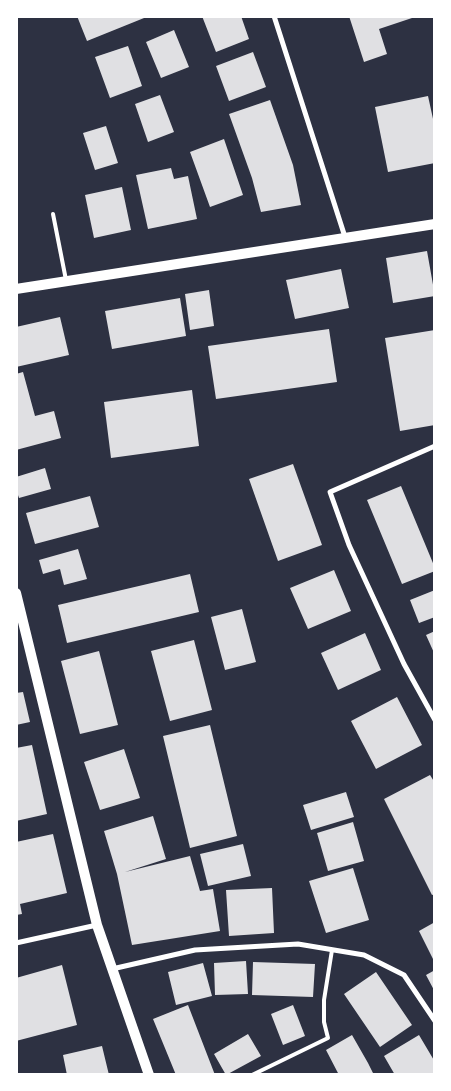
<!DOCTYPE html>
<style>
body{margin:0}
#map{position:relative;width:451px;height:1091px;overflow:hidden;background:#2d3142;font-family:"Roboto Serif",serif}
canvas{display:block}
.frame{position:absolute;inset:0;border:18px solid #fff;pointer-events:none}
</style>
<div id="map">
<canvas width="451" height="1091"></canvas>
<div class="frame"></div>
</div>
<script>
const ctx = document.querySelector('canvas').getContext('2d');
ctx.lineJoin = 'round';
function fill(path, color) { ctx.fillStyle = color; ctx.fill(path, 'evenodd'); }
const shape = rows => new Path2D(rows.map(r => 'M' + r).join(''));
function stroke(path, color, width, dash) { ctx.strokeStyle = color; ctx.lineWidth = width; ctx.lineCap = dash ? 'butt' : 'round'; ctx.setLineDash(dash || []); ctx.stroke(path); }
fill(shape([
 [77,16,149,16,87,41],
 [202,16,241,16,249,39,216,52],
 [349,16,415,16,415,17,379,29,387,54,364,62],
 [174,30,189,67,161,78,146,42],
 [128,46,142,86,110,98,95,57],
 [253,52,266,87,229,101,216,66],
 [160,95,174,132,148,142,135,104],
 [428,96,435,128,435,163,388,172,375,107],
 [270,100,293,165,301,205,261,212,252,178,229,114],
 [106,126,118,163,95,170,83,133],
 [224,139,243,195,210,207,190,152],
 [171,168,174,179,188,176,197,219,148,229,136,175],
 [122,187,131,230,94,238,85,195],
 [427,251,435,296,393,303,386,258],
 [341,269,349,308,295,319,286,280],
 [209,290,214,326,190,330,185,294],
 [180,298,186,336,112,349,105,311],
 [60,317,69,355,16,367,16,327],
 [329,329,337,382,216,399,208,346],
 [435,330,435,425,400,431,385,338],
 [23,372,35,416,54,411,61,438,16,450,16,374],
 [192,390,199,446,111,458,104,402],
 [293,464,322,545,278,561,249,479],
 [45,468,51,489,19,498,16,489,16,477],
 [401,486,435,568,435,571,402,584,367,500],
 [90,496,99,527,35,544,26,513],
 [78,549,87,579,64,585,60,569,43,574,39,560],
 [334,570,351,611,308,629,290,588],
 [190,574,199,612,67,643,58,605],
 [435,590,435,617,419,623,410,600],
 [242,609,256,662,225,670,211,617],
 [435,631,435,655,426,635],
 [365,633,381,670,338,690,321,653],
 [194,640,212,710,170,721,151,651],
 [99,651,118,725,80,734,61,661],
 [23,692,30,722,16,725,16,693],
 [397,697,422,745,376,769,351,721],
 [210,725,237,836,190,848,163,736],
 [32,745,47,814,16,821,16,748],
 [124,749,140,798,100,810,84,762],
 [430,775,435,783,435,894,432,895,384,799],
 [346,792,354,817,311,830,303,805],
 [153,816,166,859,125,872,190,856,200,891,213,889,220,931,132,945,117,874,104,831],
 [353,822,364,861,328,871,317,833],
 [53,834,67,893,20,904,22,914,16,915,16,842],
 [243,844,251,876,208,886,200,854],
 [353,868,369,920,326,933,309,881],
 [272,888,274,933,229,936,226,890],
 [435,922,435,963,419,931],
 [246,961,248,994,215,995,214,963],
 [253,962,315,964,313,997,252,995],
 [203,963,212,996,176,1005,168,972],
 [62,965,77,1025,16,1041,16,978],
 [435,970,435,992,426,975],
 [376,972,412,1025,380,1047,344,994],
 [188,1005,215,1075,176,1075,153,1019],
 [293,1005,305,1036,283,1045,271,1014],
 [248,1034,261,1056,226,1075,214,1054],
 [352,1035,368,1063,374,1075,339,1075,326,1050],
 [419,1035,435,1062,435,1075,395,1075,384,1056],
 [102,1046,109,1075,67,1075,63,1055]
]), '#e0e0e3');
stroke(shape([
 [53,214,66,280],
 [252,1075,328,1038,324,1022,324,1000,332,950]
]), '#fff', 4);
stroke(shape([
 [274,16,345,237],
 [435,446,330,492,349,545,404,664,435,720],
 [16,943,97,925],
 [112,969,195,950,298,944,364,955,404,975,435,1021]
]), '#fff', 5);
stroke(shape([
 [16,289,435,224],
 [16,593,97,925,149,1075]
]), '#fff', 10);
</script>
